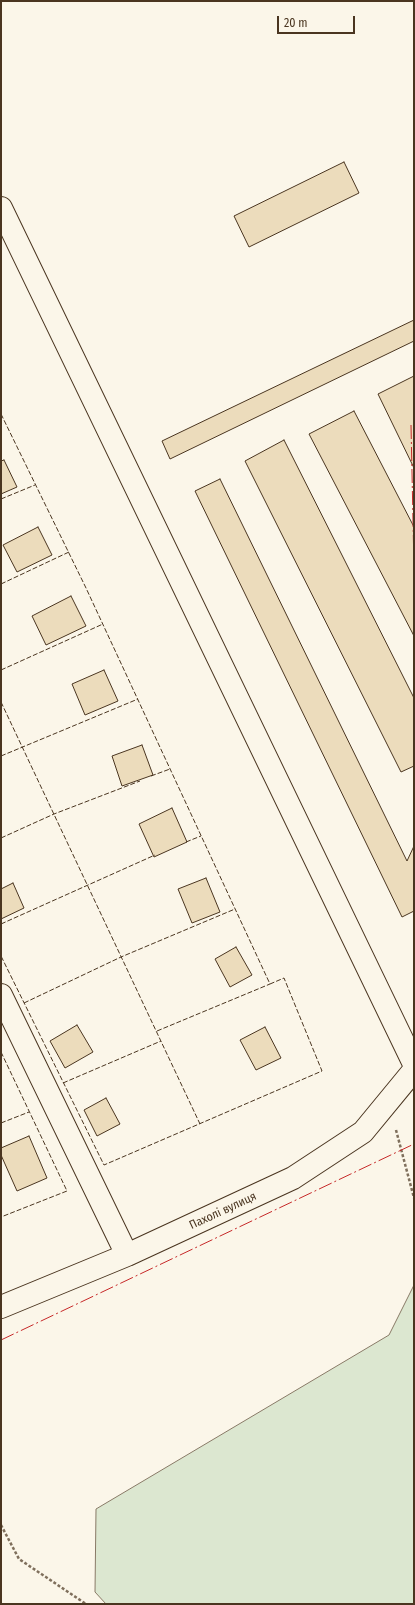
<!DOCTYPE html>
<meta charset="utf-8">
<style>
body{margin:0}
#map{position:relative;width:415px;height:1605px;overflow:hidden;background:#fbf6e9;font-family:"Fira Sans Condensed",sans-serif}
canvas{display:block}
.frame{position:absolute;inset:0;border:2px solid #4a3520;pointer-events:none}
.scale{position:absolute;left:277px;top:16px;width:78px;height:18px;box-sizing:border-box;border:2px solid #4a3520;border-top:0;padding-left:5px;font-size:12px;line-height:14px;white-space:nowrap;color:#4a3520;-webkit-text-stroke:3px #fbf6e9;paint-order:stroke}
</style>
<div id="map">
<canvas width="415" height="1605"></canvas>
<div class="frame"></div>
<div class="scale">20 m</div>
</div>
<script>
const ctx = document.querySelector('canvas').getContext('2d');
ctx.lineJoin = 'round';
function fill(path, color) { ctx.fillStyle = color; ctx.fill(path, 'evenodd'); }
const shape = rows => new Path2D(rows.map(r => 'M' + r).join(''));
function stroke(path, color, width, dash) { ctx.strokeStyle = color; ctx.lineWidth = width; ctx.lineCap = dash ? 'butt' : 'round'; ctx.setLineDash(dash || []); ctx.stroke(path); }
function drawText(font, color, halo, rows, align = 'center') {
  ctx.font = font + ' "Fira Sans Condensed",sans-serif'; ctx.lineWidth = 3; ctx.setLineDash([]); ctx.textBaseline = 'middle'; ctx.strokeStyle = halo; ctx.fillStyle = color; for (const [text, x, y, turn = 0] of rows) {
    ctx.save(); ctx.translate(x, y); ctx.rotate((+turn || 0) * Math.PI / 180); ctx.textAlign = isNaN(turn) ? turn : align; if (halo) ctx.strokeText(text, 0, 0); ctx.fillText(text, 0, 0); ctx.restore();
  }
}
const green = shape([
 [414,1285,414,1604,106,1604,95,1592,96,1509,389,1335,414,1285]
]);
fill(green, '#dce7d0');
stroke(green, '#887966', 1);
const building = shape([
 [344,162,359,193,249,247,234,216,344,162],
 [414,320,414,341,170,459,162,441,414,320],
 [414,376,414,468,378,394,414,376],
 [354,411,414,527,414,636,309,434,354,411],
 [284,440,414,698,414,766,401,772,245,461,284,440],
 [4,460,17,487,1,494,1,461,4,460],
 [220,479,407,861,414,846,414,911,402,917,195,491,220,479],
 [38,527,52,555,17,572,3,545,38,527],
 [71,596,86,626,46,645,32,616,71,596],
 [104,670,118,701,85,715,72,684,104,670],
 [142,745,153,775,122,786,112,756,142,745],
 [172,808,187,842,154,857,139,824,172,808],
 [206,878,220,912,192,923,178,889,206,878],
 [13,883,24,908,1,919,1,889,13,883],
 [236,947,252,975,230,987,215,959,236,947],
 [77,1025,93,1052,65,1068,50,1041,77,1025],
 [265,1027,281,1058,256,1070,240,1040,265,1027],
 [106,1098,120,1124,97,1136,84,1110,106,1098],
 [29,1136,47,1178,17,1191,1,1155,1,1148,29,1136]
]);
fill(building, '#ecdcbc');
stroke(building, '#4a3520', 1);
const street = shape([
 [1,208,414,1064],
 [1,995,127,1255],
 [1,1307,127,1255,293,1178,363,1132,414,1070]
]);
stroke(street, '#4a3520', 24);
stroke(shape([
 [396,1130,414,1198],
 [1,1525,19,1559,86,1604]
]), '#7f6f5c', 2.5, [3, 2]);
stroke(street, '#fbf6e9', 22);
stroke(shape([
 [1,414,86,588,270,984,284,978,322,1071,104,1165,1,956],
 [1,499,35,485],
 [1,584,69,552],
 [1,670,103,624],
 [1,702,200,1124],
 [1,756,138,699],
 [151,776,170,769],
 [1,838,54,814,140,781],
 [186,842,201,836],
 [1,924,155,855],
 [24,1003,121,957,235,909],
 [157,1031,270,984],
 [1,1052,67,1191,1,1217],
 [63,1083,161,1041],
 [1,1123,29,1112]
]), '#4a3520', 1, [5, 2]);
stroke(shape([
 [411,425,414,568],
 [1,1340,414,1144]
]), '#c62828', 1, [14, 3, 2, 3]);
drawText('12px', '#4a3520', '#fbf6e9', [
 ["Пахолі вулиця",223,1211,-25]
]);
</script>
